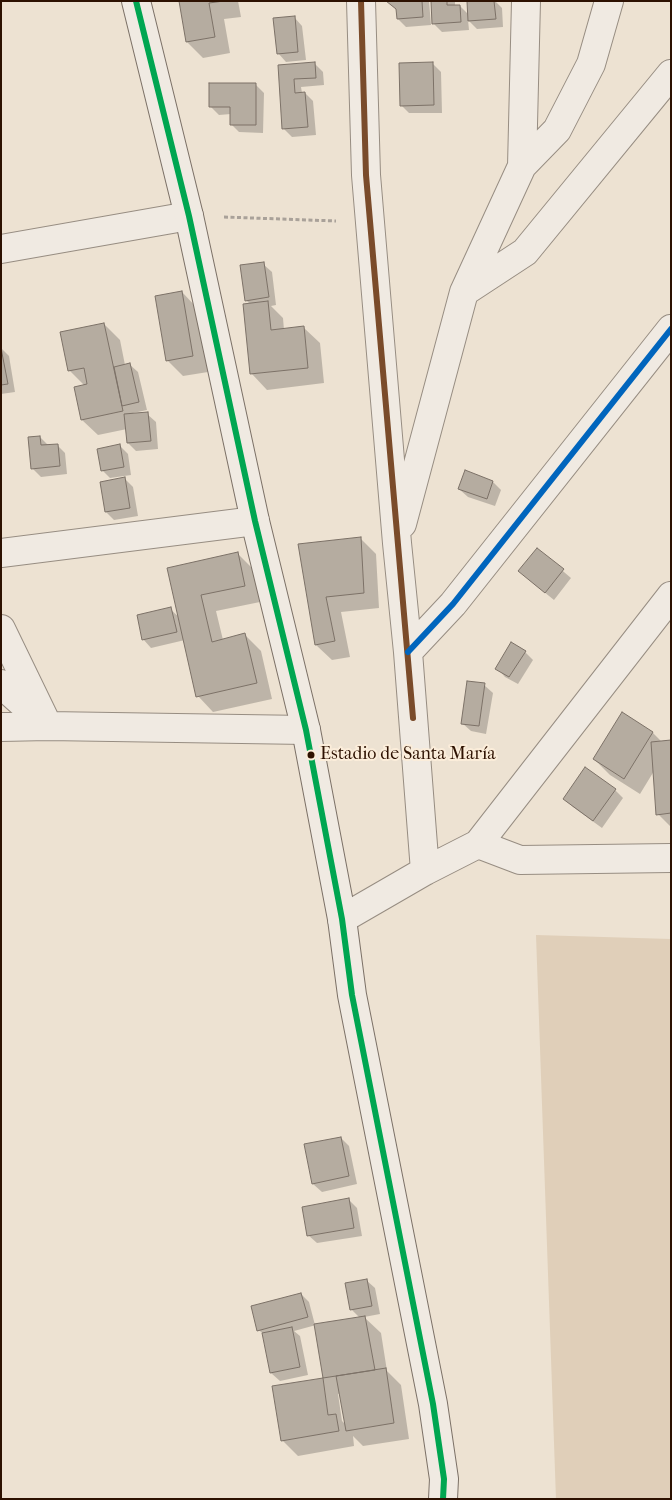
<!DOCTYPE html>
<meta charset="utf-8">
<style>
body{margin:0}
#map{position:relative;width:672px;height:1500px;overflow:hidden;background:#ede2d2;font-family:"IM FELL French Canon",serif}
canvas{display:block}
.frame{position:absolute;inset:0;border:2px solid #2d1101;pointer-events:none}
</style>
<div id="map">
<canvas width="672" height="1500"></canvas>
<div class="frame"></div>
</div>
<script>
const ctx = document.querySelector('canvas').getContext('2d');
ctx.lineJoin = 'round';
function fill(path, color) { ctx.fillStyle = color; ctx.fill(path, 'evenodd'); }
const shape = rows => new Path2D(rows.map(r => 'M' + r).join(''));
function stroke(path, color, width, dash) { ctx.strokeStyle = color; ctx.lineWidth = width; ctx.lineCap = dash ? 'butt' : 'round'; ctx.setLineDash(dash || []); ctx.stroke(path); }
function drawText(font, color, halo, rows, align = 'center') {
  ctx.font = font + ' "IM FELL French Canon",serif'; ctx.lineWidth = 4; ctx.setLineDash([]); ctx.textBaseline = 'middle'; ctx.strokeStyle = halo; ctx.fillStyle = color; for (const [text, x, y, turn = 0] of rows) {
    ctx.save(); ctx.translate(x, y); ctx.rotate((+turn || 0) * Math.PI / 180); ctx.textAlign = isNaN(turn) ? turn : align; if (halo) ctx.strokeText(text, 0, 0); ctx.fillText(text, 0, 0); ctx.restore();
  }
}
fill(shape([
 [536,935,671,939,671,1499,556,1499]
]), '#e0cfb9');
fill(shape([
 [180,1,238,1,241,17,224,19,230,53,203,58,187,42],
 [387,1,429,1,431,25,406,27,398,19,397,10],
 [432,1,455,1,455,6,460,6,469,15,468,1,495,1,502,8,503,27,477,29,468,20,469,30,442,32,433,23],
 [294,17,302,26,306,60,286,62,278,53],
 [315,64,323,72,324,85,301,87,302,93,305,93,313,101,316,135,292,137,284,129,279,66],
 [433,64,441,72,442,113,409,113,401,105],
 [255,84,264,93,263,133,239,132,231,124,231,114,219,115,210,106],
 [263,264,272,272,276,305,271,306,283,318,284,330,304,328,320,343,324,383,267,390,252,374,251,305,246,300],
 [182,292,197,308,208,372,183,376,167,360],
 [104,324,120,340,125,365,129,364,138,372,147,410,133,413,133,415,147,414,156,422,158,449,136,451,128,443,127,429,98,435,82,420,85,386,69,370],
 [1,348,9,356,15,392,1,394],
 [40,437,49,446,57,445,65,453,67,474,41,477,33,469],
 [120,446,128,454,131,475,110,478,102,470],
 [125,479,133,487,138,516,114,520,106,512],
 [493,482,501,490,495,506,468,497,459,489],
 [360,538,376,554,379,608,341,612,350,657,332,660,316,645,299,545],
 [537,549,571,578,554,600,528,579],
 [237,553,253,569,260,602,216,611,223,640,245,635,261,651,272,699,213,712,198,696,185,640,151,648,143,639,170,609,180,618],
 [525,652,533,660,518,684,505,677,497,668],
 [484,685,493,693,486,734,471,731,462,723],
 [622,714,653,733,662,742,671,742,671,827,658,814,654,771,640,794,610,775,594,759],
 [586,769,615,790,623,798,602,828,573,807,564,799],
 [341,1138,349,1146,357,1184,322,1192,313,1184],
 [349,1200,357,1208,362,1236,317,1243,308,1235],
 [366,1280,375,1288,380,1314,364,1317,381,1333,387,1371,401,1385,409,1439,363,1446,353,1436,354,1446,298,1456,282,1440,273,1387,324,1379,316,1325,294,1331,300,1336,308,1375,280,1381,271,1373,263,1334,259,1330,301,1294,309,1302,315,1325,360,1318,351,1309],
 [341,1393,346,1425,342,1421,338,1394]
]), '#0003');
const building = shape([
 [179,1,224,1,209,3,215,37,186,42,179,1],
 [386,1,422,1,423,17,397,19,396,9,386,1],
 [431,1,447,1,447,5,460,5,461,22,432,24,431,1],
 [467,1,494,1,496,19,468,21,467,1],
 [295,16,298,52,277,54,273,18,295,16],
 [315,62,316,78,294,79,295,93,305,92,308,127,282,129,278,65,315,62],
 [433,62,434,105,400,106,399,63,433,62],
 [209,83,256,83,256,125,230,125,230,107,209,107,209,83],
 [264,262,269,297,245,301,240,265,264,262],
 [182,291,193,356,166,361,155,296,182,291],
 [268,301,271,330,304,326,308,368,250,374,243,304,268,301],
 [104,323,123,411,81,420,74,387,87,384,84,368,68,371,60,332,104,323],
 [1,348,8,384,1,385,1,348],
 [130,363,139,402,122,406,114,367,130,363],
 [148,412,151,441,127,443,124,414,148,412],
 [40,436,41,445,58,444,60,466,31,469,28,437,40,436],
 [120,444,124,467,101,471,97,449,120,444],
 [465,470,493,481,487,499,458,489,465,470],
 [125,477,130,508,105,512,100,482,125,477],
 [361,537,364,593,326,597,335,641,315,645,298,544,361,537],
 [537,548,564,569,545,593,518,571,537,548],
 [238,552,245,586,201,595,212,642,245,633,257,683,196,697,167,568,238,552],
 [171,607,177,632,142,640,137,615,171,607],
 [511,642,526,651,509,677,495,669,511,642],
 [467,681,485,683,479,726,461,724,467,681],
 [622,712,653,732,624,779,593,759,622,712],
 [671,740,671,813,656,815,651,742,671,740],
 [585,767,616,789,593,821,563,799,585,767],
 [341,1137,349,1176,312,1184,304,1144,341,1137],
 [349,1198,354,1228,307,1236,302,1207,349,1198],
 [367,1279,372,1306,350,1310,345,1283,367,1279],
 [301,1293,308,1317,257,1331,251,1306,301,1293],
 [365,1316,375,1370,323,1378,314,1324,365,1316],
 [292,1327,300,1367,270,1373,262,1333,292,1327],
 [386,1368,394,1423,346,1431,336,1376,386,1368],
 [323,1378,328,1415,336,1414,339,1431,281,1441,272,1386,323,1378]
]);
fill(building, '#b5aca0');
stroke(building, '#7c7167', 1);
const street = shape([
 [361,1,366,175,397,543,408,652,425,871],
 [522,166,526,1],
 [1,249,189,216],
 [464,292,525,252,671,74],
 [402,524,464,292,522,166,557,130,591,64,609,1],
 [1,553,255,521],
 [1,629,48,726],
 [408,652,453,604,671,329],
 [1,684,38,717],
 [1,727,48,726,306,730],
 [478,844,520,860,671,858],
 [342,919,425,871,478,844,671,596]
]);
const secondary = shape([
 [136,1,189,216,255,521,306,730,342,919,352,995,433,1404,444,1479,443,1499]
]);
stroke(street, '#978d82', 30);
stroke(secondary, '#7c7167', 30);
stroke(shape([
 [224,217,336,221]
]), '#a9a199', 3, [4, 2.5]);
stroke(street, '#f0eae2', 28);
stroke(secondary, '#f0eae2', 28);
stroke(shape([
 [136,1,189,216,255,521,306,730,342,919,352,995,433,1404,444,1479,443,1499]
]), '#00a651', 6);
stroke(shape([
 [361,1,366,175,413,718]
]), '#7a4b2a', 6);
stroke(shape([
 [408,652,453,604,671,329]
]), '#0065bd', 6);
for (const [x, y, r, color] of [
 [311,755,4.5,"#2d1101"]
]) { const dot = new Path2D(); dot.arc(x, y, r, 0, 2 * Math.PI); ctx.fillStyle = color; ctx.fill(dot); stroke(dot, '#fbedda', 2); }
drawText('18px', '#2d1101', '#fbedda', [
 ["Estadio de Santa María",320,755]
], 'left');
</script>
